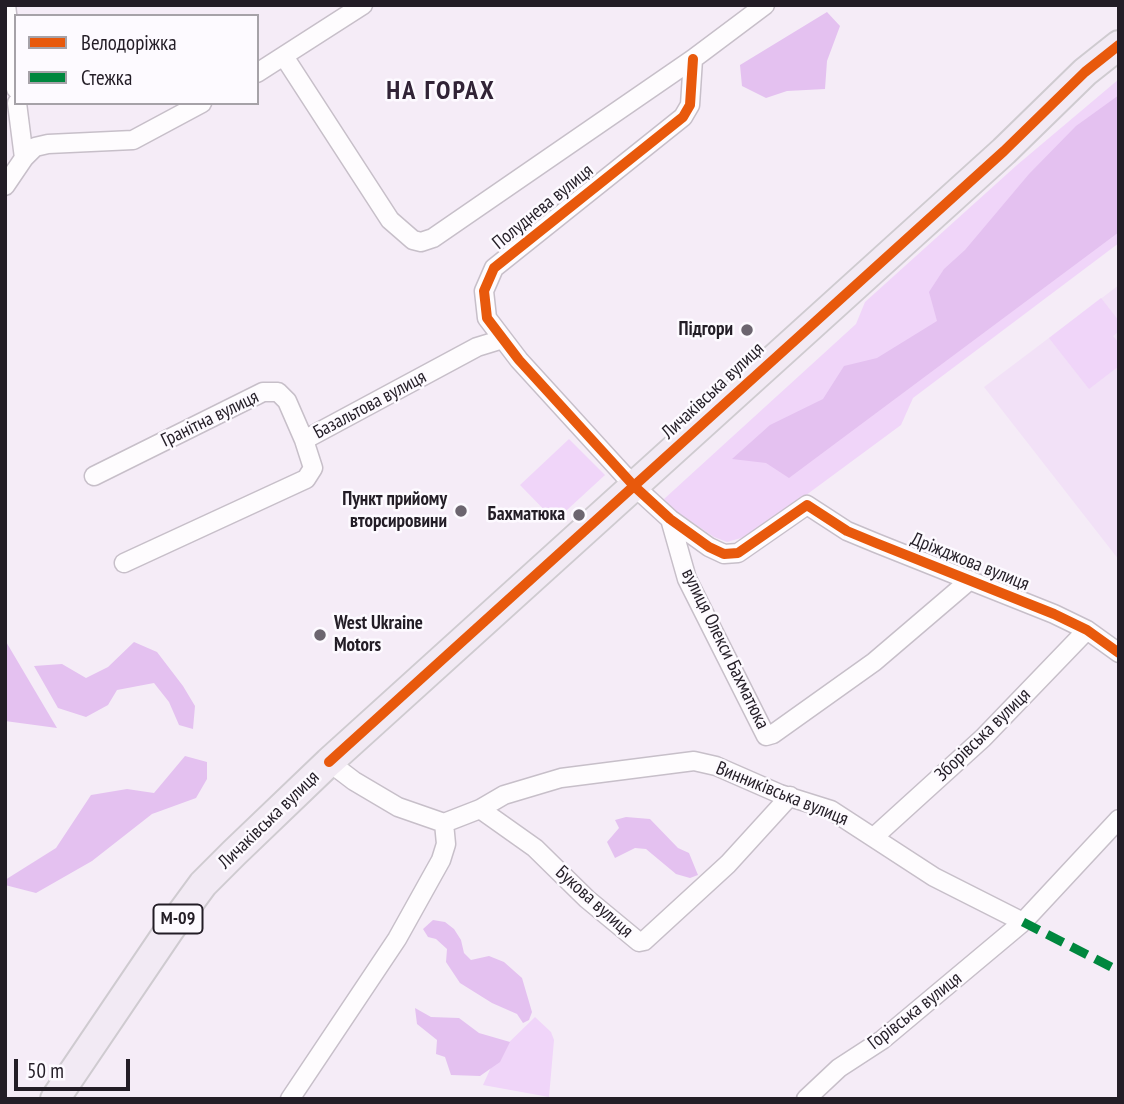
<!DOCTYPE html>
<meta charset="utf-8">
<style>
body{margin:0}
#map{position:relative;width:1124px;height:1104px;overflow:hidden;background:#f5ecf7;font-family:"PT Sans Narrow",sans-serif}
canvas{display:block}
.frame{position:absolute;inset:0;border:7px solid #231d26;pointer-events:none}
.legend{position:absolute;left:14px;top:14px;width:245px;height:91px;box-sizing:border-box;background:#fdfaff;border:2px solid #a6a2a8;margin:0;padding:9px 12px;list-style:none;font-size:21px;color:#231d26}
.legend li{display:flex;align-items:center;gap:14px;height:35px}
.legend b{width:35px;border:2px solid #a6a2a8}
.scale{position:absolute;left:14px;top:1059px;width:116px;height:32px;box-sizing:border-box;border:4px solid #231d26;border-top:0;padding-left:9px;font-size:21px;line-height:24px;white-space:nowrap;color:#231d26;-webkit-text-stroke:5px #fdfaff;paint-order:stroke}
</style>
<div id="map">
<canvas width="1124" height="1104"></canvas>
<div class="frame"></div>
<ul class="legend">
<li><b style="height:9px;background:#e8590c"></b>Велодоріжка</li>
<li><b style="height:9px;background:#00873e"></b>Стежка</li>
</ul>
<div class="scale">50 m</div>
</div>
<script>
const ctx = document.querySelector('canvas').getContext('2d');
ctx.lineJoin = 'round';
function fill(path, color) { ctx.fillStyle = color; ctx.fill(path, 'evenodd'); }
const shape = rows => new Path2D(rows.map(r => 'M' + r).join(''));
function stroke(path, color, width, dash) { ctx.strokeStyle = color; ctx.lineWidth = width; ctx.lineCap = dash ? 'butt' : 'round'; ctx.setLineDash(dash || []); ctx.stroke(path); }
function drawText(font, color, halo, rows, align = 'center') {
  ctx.font = font + ' "PT Sans Narrow",sans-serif'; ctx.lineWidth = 5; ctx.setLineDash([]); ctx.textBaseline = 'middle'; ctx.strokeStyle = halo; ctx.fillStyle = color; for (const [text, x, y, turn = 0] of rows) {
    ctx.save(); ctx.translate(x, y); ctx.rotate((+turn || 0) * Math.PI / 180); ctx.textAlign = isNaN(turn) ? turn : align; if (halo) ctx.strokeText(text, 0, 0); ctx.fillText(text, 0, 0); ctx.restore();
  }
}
fill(shape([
 [1119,285,1119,560,984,387]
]), '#f2e1f7');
fill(shape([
 [1119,79,1119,243,913,398,901,425,752,535,727,542,714,537,674,510,664,499,856,324,865,302,1017,165],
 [1101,298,1119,321,1119,331,1113,336,1119,343,1119,366,1089,389,1049,338],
 [569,439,605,475,555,521,520,485],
 [535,1017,551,1032,554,1040,549,1097,483,1085,497,1054]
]), '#f0d5f9');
fill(shape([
 [827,12,840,26,827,61,825,89,787,91,766,98,742,86,740,65],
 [1119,95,1119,232,789,478,766,463,732,459,770,425,823,399,844,366,877,358,937,321,929,292,944,269,965,250,1029,174,1076,126],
 [5,640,57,728,5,721],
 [134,642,157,652,183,686,195,706,193,729,179,725,169,702,154,683,117,690,108,705,86,717,58,708,34,666,62,664,86,678,108,667],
 [185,756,207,762,207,779,196,798,152,814,92,861,36,893,5,885,5,880,56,848,91,795,127,789,154,793],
 [626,817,650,819,678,848,689,853,698,875,690,878,676,874,646,849,635,848,615,858,607,842,619,828,615,820],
 [433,920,445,922,454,929,461,940,464,953,471,960,489,956,504,962,522,978,532,1012,529,1020,523,1023,517,1014,492,1003,460,983,446,962,447,949,436,939,428,937,423,929],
 [415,1008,431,1017,459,1018,479,1033,510,1042,500,1062,480,1076,451,1075,445,1057,436,1054,437,1040,417,1024]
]), '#e4c1f0');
const street = shape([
 [6,5,16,89],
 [285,58,390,220,413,240,421,242,433,238,693,59,765,5],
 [693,59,690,105,683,117,494,268,484,291,487,318,519,360,634,486,670,519,709,547,724,554,738,553,807,505,847,531,876,543,1054,614,1087,630,1119,653],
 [257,73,363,5],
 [24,158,35,147,48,144,133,140,202,103],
 [5,186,24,158,17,103],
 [94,476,263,392,278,392,287,401,304,440],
 [670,519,687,579,766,736,773,734,874,662,970,580],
 [124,563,306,479,313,468,304,440,477,347,503,339],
 [329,762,354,781,398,807,444,823],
 [480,809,535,848,587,899,639,942,644,941,728,864,790,796],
 [875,836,983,738,1087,630],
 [290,1099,397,939,441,860,446,844,444,823,480,809,504,795,561,778,694,761,716,766,780,794,831,810,934,877,1023,922],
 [806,1099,839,1068,882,1040,1023,922,1119,819]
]);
const primary = shape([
 [55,1099,170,929,203,884,234,853,329,762,1004,151,1085,72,1119,45]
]);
stroke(street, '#c7bfc9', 21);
stroke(primary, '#cfcbd0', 32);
stroke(street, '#fefcfe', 18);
stroke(primary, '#f2eaf4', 28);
stroke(shape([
 [1023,922,1119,971]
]), '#00873e', 9, [18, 9]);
stroke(shape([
 [693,59,690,105,683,117,494,268,484,291,487,318,519,360,634,486,670,519,709,547,724,554,738,553,807,505,847,531,876,543,1054,614,1087,630,1119,653],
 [329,762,1004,151,1085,72,1119,45]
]), '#e8590c', 10);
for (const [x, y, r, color] of [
 [747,330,7,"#6c656f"],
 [461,511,7,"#6c656f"],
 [579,515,7,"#6c656f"],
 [320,635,7,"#6c656f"]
]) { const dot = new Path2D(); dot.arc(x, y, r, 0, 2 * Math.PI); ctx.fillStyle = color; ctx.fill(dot); stroke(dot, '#fdfaff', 2.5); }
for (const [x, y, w] of [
 [178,919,49]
]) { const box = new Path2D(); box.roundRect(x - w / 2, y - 14.5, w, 29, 5); ctx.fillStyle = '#fdfaff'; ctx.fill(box); stroke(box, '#231d26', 2); }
drawText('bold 18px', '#231d26', null, [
 ["М-09",178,919]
]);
drawText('19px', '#231d26', '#fdfaff', [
 ["Полуднева вулиця",543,207,-39],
 ["Личаківська вулиця",713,391,-43],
 ["Базальтова вулиця",370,405,-28],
 ["Гранітна вулиця",210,419,-26],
 ["Дріжджова вулиця",970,562,22],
 ["вулиця Олекси Бахматюка",725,649,64],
 ["Зборівська вулиця",983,735,-44],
 ["Винниківська вулиця",782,794,22],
 ["Личаківська вулиця",269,820,-44],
 ["Букова вулиця",594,902,42],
 ["Горівська вулиця",915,1011,-38]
]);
drawText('bold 19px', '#231d26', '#fdfaff', [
 ["Підгори",733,330],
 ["Пункт прийому",447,500],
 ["вторсировини",447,522],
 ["Бахматюка",565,515],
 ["West Ukraine",334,624,"left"],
 ["Motors",334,646,"left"]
], 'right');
ctx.letterSpacing = '2px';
drawText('bold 26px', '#312336', '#fdfaff', [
 ["НА ГОРАХ",441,92]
]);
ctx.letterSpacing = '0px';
</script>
